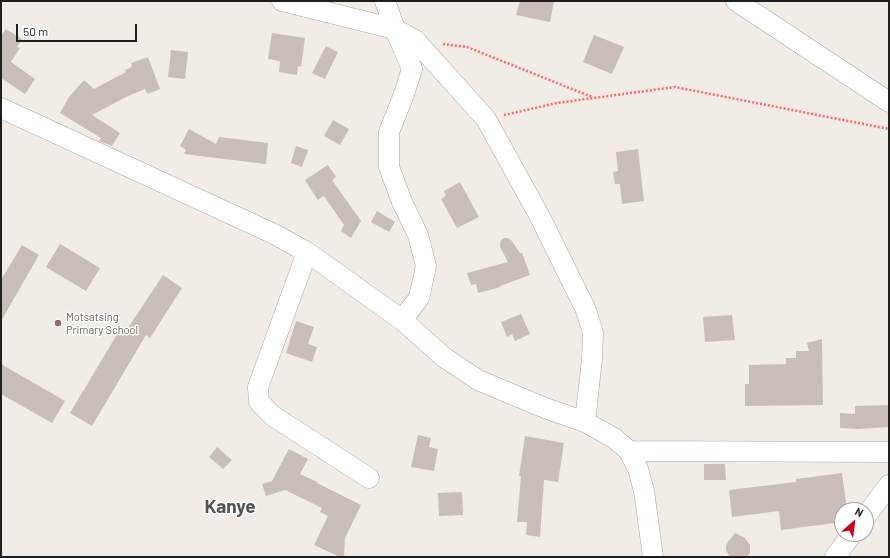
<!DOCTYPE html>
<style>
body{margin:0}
#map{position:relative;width:890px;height:558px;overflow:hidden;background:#f1ece5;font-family:Barlow,sans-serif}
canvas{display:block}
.frame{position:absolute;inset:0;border:2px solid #1f1f1f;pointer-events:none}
.north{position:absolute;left:834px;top:502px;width:40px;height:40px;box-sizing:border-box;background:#fff;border:1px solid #a5a5a5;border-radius:50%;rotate:28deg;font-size:11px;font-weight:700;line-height:16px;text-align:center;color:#1f1f1f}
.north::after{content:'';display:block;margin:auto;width:14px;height:18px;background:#cf0015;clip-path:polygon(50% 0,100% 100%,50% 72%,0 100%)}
.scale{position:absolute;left:16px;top:24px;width:121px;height:18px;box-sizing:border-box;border:2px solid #1f1f1f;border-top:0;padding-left:5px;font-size:12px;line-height:14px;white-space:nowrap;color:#1f1f1f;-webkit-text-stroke:3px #fff;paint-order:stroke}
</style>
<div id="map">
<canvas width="890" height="558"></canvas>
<div class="frame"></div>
<div class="north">N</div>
<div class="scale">50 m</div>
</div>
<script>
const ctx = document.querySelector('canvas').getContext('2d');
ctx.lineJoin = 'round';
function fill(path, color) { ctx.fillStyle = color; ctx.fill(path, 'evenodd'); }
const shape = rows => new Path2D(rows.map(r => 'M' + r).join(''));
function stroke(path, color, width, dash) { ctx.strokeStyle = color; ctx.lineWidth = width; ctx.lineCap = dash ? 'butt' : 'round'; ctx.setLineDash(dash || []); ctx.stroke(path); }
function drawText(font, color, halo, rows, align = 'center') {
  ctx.font = font + ' Barlow,sans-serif'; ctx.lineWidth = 3; ctx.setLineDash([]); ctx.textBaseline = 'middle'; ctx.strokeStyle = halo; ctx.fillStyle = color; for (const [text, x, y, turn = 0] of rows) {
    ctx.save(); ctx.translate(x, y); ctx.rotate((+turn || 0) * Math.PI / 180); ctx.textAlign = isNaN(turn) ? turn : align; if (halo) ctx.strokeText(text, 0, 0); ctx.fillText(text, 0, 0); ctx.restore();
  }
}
fill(shape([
 [520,1,554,1,550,22,516,15],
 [6,29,22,39,17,47,20,48,11,62,35,79,25,94,1,78,1,36],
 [272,33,305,38,301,67,298,66,297,75,279,72,280,61,268,59],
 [594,35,624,47,612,74,583,62],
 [326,46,338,52,325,79,312,73],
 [171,50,188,52,185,79,168,77],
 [148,57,160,89,147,94,145,89,128,96,92,115,120,133,112,146,99,141,101,138,60,113,69,97,84,80,94,89,126,72,125,70,132,67,131,63],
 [333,120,349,129,340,145,324,136],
 [189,129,216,144,219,137,268,143,266,164,184,154,186,150,180,146],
 [296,146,308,150,302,167,291,163],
 [638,149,644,201,622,204,620,184,615,184,613,172,618,171,616,152],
 [328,165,336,177,332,180,361,221,351,238,341,231,344,225,324,196,318,200,305,180],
 [460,182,479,217,457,228,441,199,446,196,444,191],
 [377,211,395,222,389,232,371,222],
 [504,238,508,238,511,240,520,253,522,253,530,275,500,286,500,287,478,293,476,284,471,285,467,273,508,262,500,247,500,243,501,240],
 [60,244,100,268,86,291,46,267],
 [22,245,39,255,1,321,1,280],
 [163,275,182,288,150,338,146,335,92,426,70,413,119,331,124,334],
 [521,314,530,334,515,341,512,334,507,337,501,322],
 [732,315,735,340,705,342,703,317],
 [296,321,314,327,308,344,317,347,312,362,286,353],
 [822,339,823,405,745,406,745,384,749,384,749,365,786,364,786,358,796,358,796,351,809,351,807,343],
 [1,364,65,401,52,423,1,394],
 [889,405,889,427,858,429,840,428,840,413,855,414,855,406],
 [418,435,431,438,429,447,438,449,434,471,411,467],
 [525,436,564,443,558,482,544,480,540,537,526,535,527,522,517,522,521,476,519,476],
 [217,447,232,460,223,469,209,457],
 [289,449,308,459,300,474,317,482,317,483,361,505,345,538,344,557,340,557,314,545,328,516,320,512,322,508,285,490,266,496,262,484,272,481],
 [704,464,725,464,726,480,704,480],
 [842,473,847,510,842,510,842,522,781,530,779,511,732,517,729,490,796,482,796,479],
 [462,492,463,515,439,516,438,493],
 [735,533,745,538,750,545,750,553,747,557,730,557,728,554,726,550,726,546,728,542]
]), '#c9bdb8');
const minor = shape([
 [282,1,395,29,415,40,486,119,540,217,586,310,593,333,592,359,585,422],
 [385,1,395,29,412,69,403,97,389,132,389,167,402,202,418,235,426,266,419,298,402,320],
 [736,1,889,102],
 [1,108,274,234,307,252,402,320,445,358,478,380,545,408,585,422,614,438,629,451,638,469,644,491,653,557],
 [307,252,258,387,259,402,273,416,369,478],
 [629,451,889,452],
 [866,516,889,485],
 [835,557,852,534]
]);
stroke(minor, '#a6a6a6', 21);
stroke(shape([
 [443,44,467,47,592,97],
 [504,115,557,103,675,87,889,129]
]), '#ff6868', 2.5, [2, 2]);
stroke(minor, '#fff', 20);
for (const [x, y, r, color] of [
 [58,323,4,"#8d6e63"]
]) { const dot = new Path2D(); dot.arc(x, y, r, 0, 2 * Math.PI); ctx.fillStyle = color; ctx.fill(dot); stroke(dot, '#fff', 1.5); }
drawText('11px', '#785e54', '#fff', [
 ["Motsatsing",66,317],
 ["Primary School",66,330]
], 'left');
drawText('bold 19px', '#525252', '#fff', [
 ["Kanye",230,507]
]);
</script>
